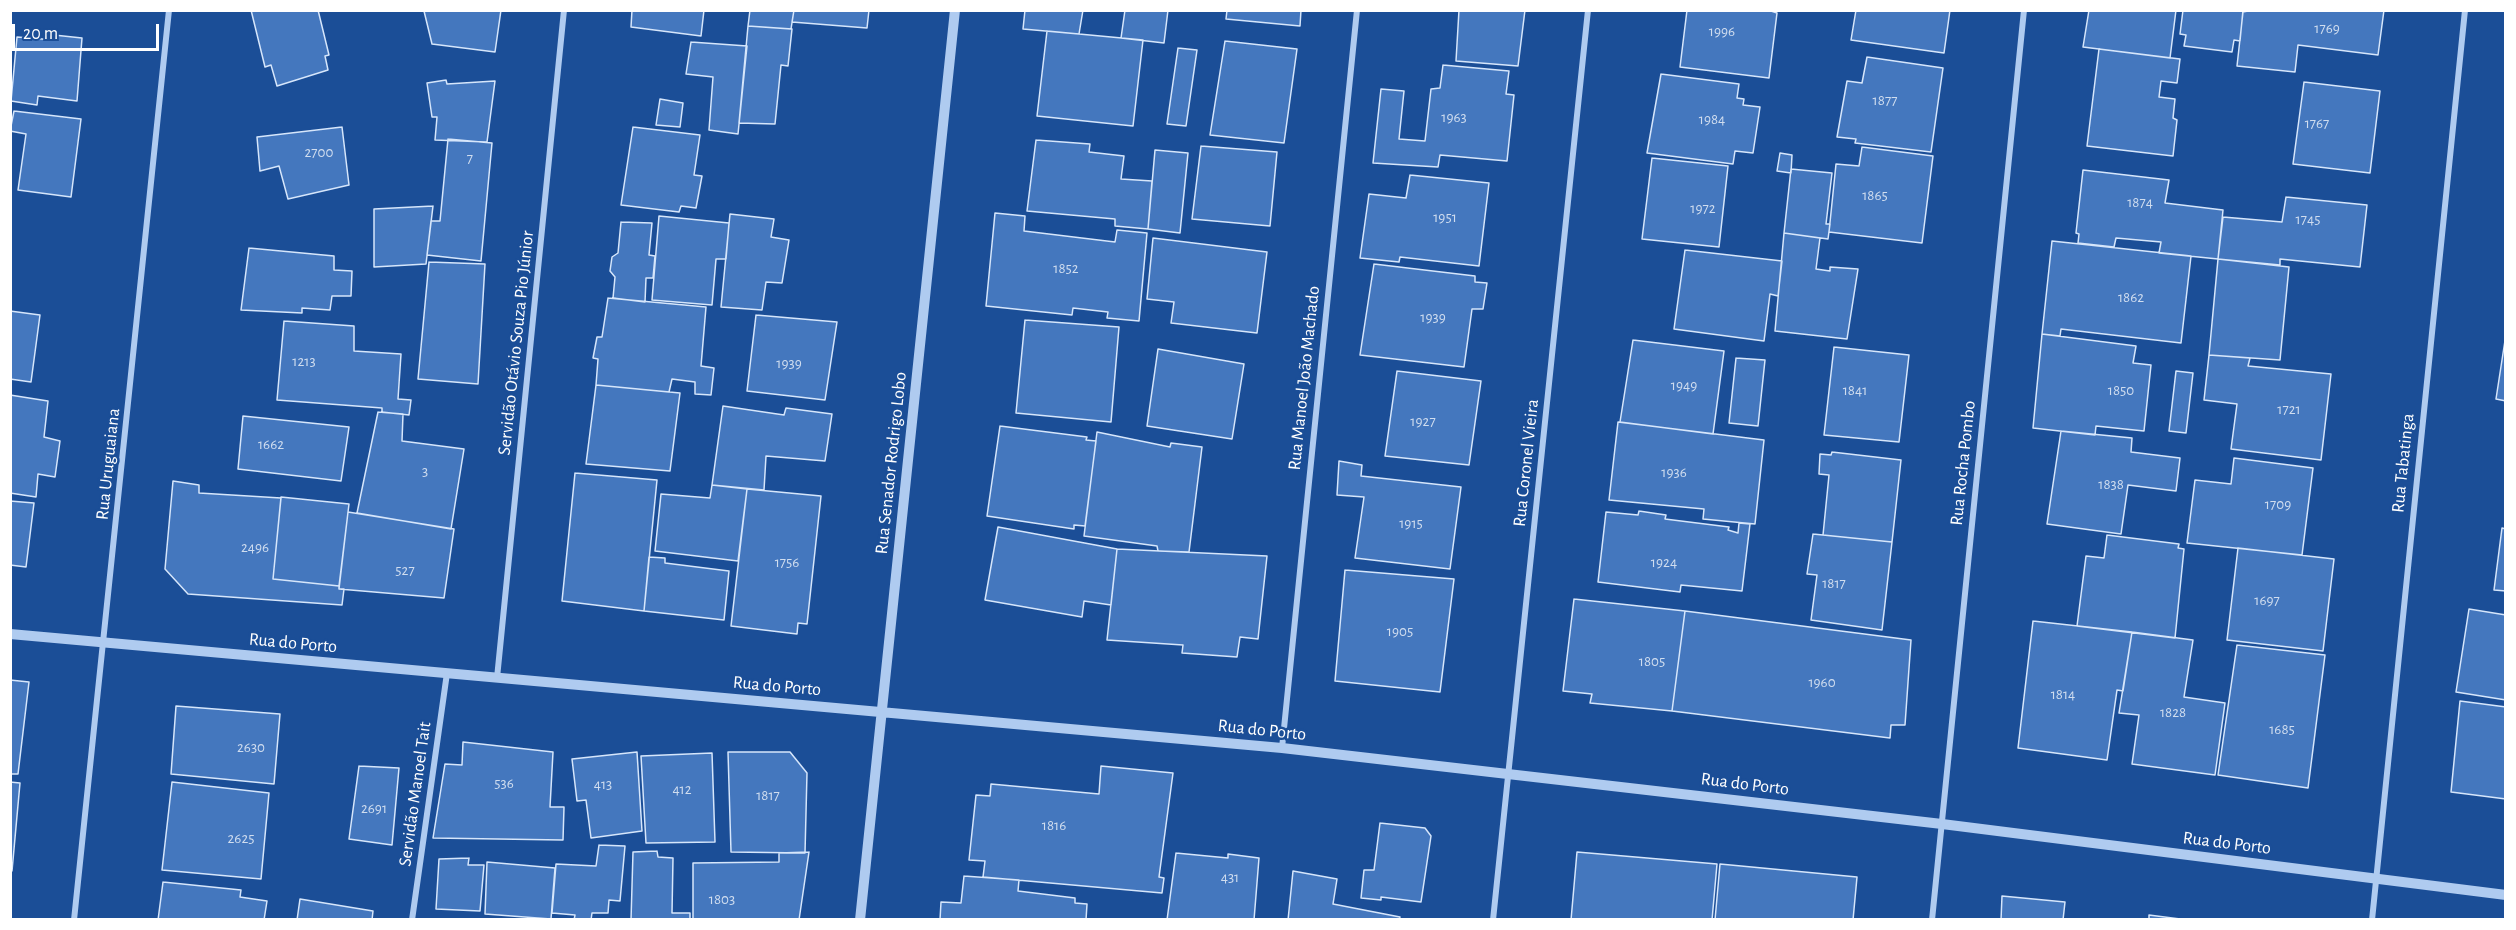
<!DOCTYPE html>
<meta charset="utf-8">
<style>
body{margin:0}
#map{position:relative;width:2516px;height:930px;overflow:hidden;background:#1b4e97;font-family:"Alegreya Sans",sans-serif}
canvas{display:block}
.frame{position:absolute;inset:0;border:12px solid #fff;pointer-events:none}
.scale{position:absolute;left:12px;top:24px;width:147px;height:27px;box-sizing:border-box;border:3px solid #fff;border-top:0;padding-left:8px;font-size:18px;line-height:21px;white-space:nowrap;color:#fff;-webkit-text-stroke:4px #1b4e97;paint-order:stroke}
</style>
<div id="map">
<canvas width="2516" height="930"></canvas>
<div class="frame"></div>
<div class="scale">20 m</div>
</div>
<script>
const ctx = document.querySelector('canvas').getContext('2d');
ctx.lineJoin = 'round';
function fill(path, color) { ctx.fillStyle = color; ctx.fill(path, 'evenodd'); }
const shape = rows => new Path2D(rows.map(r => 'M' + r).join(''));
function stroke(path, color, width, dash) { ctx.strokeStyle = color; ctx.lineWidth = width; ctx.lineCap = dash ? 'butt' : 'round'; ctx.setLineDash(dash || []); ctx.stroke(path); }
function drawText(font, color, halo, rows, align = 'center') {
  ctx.font = font + ' "Alegreya Sans",sans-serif'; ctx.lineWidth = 5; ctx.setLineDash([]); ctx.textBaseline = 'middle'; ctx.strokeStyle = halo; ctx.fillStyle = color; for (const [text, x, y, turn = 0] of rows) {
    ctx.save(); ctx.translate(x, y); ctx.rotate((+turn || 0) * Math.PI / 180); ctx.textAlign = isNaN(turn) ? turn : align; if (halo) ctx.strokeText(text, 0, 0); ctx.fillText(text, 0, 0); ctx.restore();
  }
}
const building = shape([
 [251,10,318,10,329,55,325,56,328,70,277,86,271,65,265,67,251,10],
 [501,10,495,52,432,44,424,11,501,10],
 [632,10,704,10,701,36,631,27,632,10],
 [750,10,794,10,791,29,748,26,750,10],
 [794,10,869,10,867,28,792,22,794,10],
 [1025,10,1083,10,1079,34,1023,29,1025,10],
 [1125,10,1168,10,1164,43,1121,38,1125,10],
 [1227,10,1301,10,1300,26,1226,19,1227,10],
 [1459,10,1525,10,1518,66,1456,61,1459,10],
 [1687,10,1768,10,1777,13,1769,78,1680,67,1687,10],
 [1856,10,1950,10,1944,53,1851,40,1856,10],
 [2089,10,2176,10,2170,58,2083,47,2089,10],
 [2183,10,2243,10,2240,41,2234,40,2232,52,2184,46,2186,35,2180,34,2183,10],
 [2253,10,2384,10,2378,55,2298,45,2295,72,2237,66,2243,12,2253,10],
 [748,26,792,29,788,66,781,65,775,124,739,123,748,26],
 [1047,31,1143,40,1133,126,1037,116,1047,31],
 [54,35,82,38,77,101,38,96,37,105,11,101,17,37,54,40,54,35],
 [1225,41,1297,49,1284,143,1210,135,1225,41],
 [691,42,747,46,738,134,709,130,713,77,686,74,691,42],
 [1178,48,1197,50,1186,126,1167,124,1178,48],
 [2099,49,2180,59,2177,83,2161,81,2159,97,2175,99,2173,118,2177,120,2173,156,2087,146,2099,49],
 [1867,57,1943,68,1931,152,1855,143,1856,139,1837,137,1847,81,1862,83,1867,57],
 [1443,65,1509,71,1506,94,1514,95,1507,161,1440,155,1438,167,1373,163,1381,89,1404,91,1399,139,1425,141,1431,89,1440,88,1443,65],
 [1661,74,1739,84,1737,98,1744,99,1743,105,1760,107,1753,153,1735,151,1733,164,1647,153,1661,74],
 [446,80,447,84,495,81,487,142,435,140,437,117,432,117,427,83,446,80],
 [2304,82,2380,91,2370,173,2293,164,2304,82],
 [660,99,683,103,680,127,656,125,660,99],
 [14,111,81,119,71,197,18,190,26,134,10,131,14,111],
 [342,127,349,185,288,199,279,166,260,171,257,137,342,127],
 [633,127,700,135,694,175,702,176,696,208,681,206,679,212,621,205,633,127],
 [448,139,492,143,481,261,427,255,431,221,440,221,448,139],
 [1036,140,1090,144,1089,152,1124,156,1121,179,1152,181,1148,229,1115,226,1115,219,1027,211,1036,140],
 [1201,146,1277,152,1270,226,1192,219,1201,146],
 [1862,147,1933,156,1922,243,1829,232,1836,164,1859,166,1862,147],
 [1155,150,1188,153,1180,233,1148,229,1155,150],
 [1780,153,1792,155,1791,173,1777,171,1780,153],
 [1652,158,1728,166,1719,247,1642,239,1652,158],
 [1791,169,1832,173,1826,224,1830,224,1828,239,1784,233,1791,169],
 [2083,170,2169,180,2165,203,2223,210,2218,259,2159,253,2161,242,2116,238,2114,247,2078,243,2079,234,2076,233,2083,170],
 [1410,175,1489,183,1479,266,1400,257,1399,262,1360,258,1369,194,1406,198,1410,175],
 [2286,197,2367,205,2360,267,2280,259,2280,265,2218,259,2223,217,2282,222,2286,197],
 [433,206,426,264,374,267,374,209,433,206],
 [995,213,1025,216,1024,231,1115,242,1117,230,1147,233,1139,321,1107,318,1108,312,1073,308,1072,315,986,306,995,213],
 [730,214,774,219,771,237,789,240,782,283,766,282,762,310,721,307,730,214],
 [659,216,729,223,726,259,716,259,712,305,652,300,659,216],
 [621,222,652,223,649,255,655,256,653,278,646,278,645,302,613,298,615,277,610,271,612,257,618,253,621,222],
 [1784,233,1820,238,1816,269,1830,271,1830,267,1858,269,1847,339,1775,331,1784,233],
 [1153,238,1267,252,1257,333,1171,323,1174,302,1147,299,1153,238],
 [2052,241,2191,256,2181,343,2061,329,2060,336,2042,334,2052,241],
 [249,248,334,256,334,270,352,271,351,296,332,296,330,310,302,308,302,313,241,310,249,248],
 [1685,250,1782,261,1778,296,1770,294,1764,341,1674,329,1685,250],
 [2218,259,2289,267,2280,360,2209,355,2218,259],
 [429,262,485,264,478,384,418,379,429,262],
 [1374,264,1475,276,1475,282,1487,283,1483,309,1472,309,1464,367,1360,355,1374,264],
 [608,298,706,307,701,366,714,368,711,395,695,394,695,382,672,379,669,392,596,385,598,359,593,358,597,337,602,337,608,298],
 [10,311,40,315,31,382,10,379,10,311],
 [756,315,837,322,825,400,747,391,756,315],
 [1025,320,1119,327,1111,422,1016,413,1025,320],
 [284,321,354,326,354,351,401,354,398,399,411,400,409,415,382,412,382,408,277,400,284,321],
 [2042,334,2136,346,2133,363,2151,365,2144,431,2096,426,2095,435,2033,428,2042,334],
 [2506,334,2506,401,2496,399,2506,334],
 [1633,340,1724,351,1713,434,1620,422,1633,340],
 [1834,347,1909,355,1899,442,1824,435,1834,347],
 [1158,349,1244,364,1232,439,1147,426,1158,349],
 [2209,355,2250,358,2248,366,2331,374,2321,460,2231,449,2237,404,2204,400,2209,355],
 [1736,358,1765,360,1758,426,1729,423,1736,358],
 [1397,371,1481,381,1469,465,1385,456,1397,371],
 [2176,371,2193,373,2186,433,2169,431,2176,371],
 [596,385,680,393,670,471,586,464,596,385],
 [10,395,48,401,44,437,60,441,55,477,38,474,36,497,10,493,10,395],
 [723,406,784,415,786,408,832,414,825,461,766,456,764,490,712,485,723,406],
 [378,412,403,414,402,441,464,449,451,529,357,513,378,412],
 [243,416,349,427,341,481,238,469,243,416],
 [1618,422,1764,440,1755,524,1703,519,1704,509,1609,500,1618,422],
 [1000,426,1087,437,1086,440,1096,441,1085,526,1074,525,1074,529,987,516,1000,426],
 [2061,431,2132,438,2131,452,2180,458,2176,491,2128,485,2121,534,2047,524,2061,431],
 [1097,432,1170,447,1171,443,1202,447,1189,552,1158,551,1157,546,1084,536,1097,432],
 [1832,452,1901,460,1892,542,1823,535,1829,475,1819,474,1820,454,1831,455,1832,452],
 [2234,458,2313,468,2302,555,2187,543,2195,480,2231,484,2234,458],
 [1339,461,1362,465,1361,476,1461,487,1450,569,1355,558,1364,497,1337,495,1339,461],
 [575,473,657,480,644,611,562,601,575,473],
 [173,481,199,485,199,493,281,498,273,579,339,586,339,589,344,589,342,605,188,594,165,569,173,481],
 [712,485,747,489,738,561,655,551,661,494,710,498,712,485],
 [747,489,821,496,807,624,798,623,797,634,731,626,747,489],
 [281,497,349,504,339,586,273,579,281,497],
 [10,501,34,503,26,567,10,565,10,501],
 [1639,511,1666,515,1665,519,1729,527,1728,530,1738,533,1739,523,1750,524,1742,591,1681,585,1680,592,1598,582,1606,512,1638,515,1639,511],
 [348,512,454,529,444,598,339,589,348,512],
 [998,527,1117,549,1111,605,1084,601,1082,617,985,600,998,527],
 [2502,528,2506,529,2506,591,2494,590,2502,528],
 [1813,534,1892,542,1882,630,1811,620,1817,575,1807,574,1813,534],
 [2107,535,2179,544,2178,548,2184,549,2175,638,2077,626,2086,556,2104,558,2107,535],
 [2238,548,2334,559,2323,651,2227,640,2238,548],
 [1117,549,1267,556,1258,639,1240,637,1237,657,1182,653,1183,645,1107,640,1117,549],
 [649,557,665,558,665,563,729,571,724,620,644,611,649,557],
 [1345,570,1454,579,1440,692,1335,681,1345,570],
 [1574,599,1685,611,1672,711,1590,703,1592,694,1563,691,1574,599],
 [2469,609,2506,615,2506,700,2456,692,2469,609],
 [1685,611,1911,640,1905,725,1891,725,1890,738,1672,711,1685,611],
 [2033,621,2132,632,2123,691,2117,690,2107,760,2018,748,2033,621],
 [2132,632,2193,640,2184,697,2225,703,2215,775,2132,764,2139,715,2119,713,2132,632],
 [2237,645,2325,655,2308,788,2218,775,2237,645],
 [10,680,29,682,18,774,10,774,10,680],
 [2460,701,2506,707,2506,799,2451,792,2460,701],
 [176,706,280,714,274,784,171,774,176,706],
 [463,742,553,752,550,807,564,807,563,840,433,838,445,764,462,765,463,742],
 [637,752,642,831,591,838,586,800,577,801,572,759,637,752],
 [728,752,790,752,807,773,805,853,731,852,728,752],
 [712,753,715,842,646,843,641,756,712,753],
 [359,766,399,768,392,845,349,839,359,766],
 [1101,766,1173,773,1159,877,1164,878,1162,893,983,877,985,861,969,860,976,795,990,796,991,784,1099,794,1101,766],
 [10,782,20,783,12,871,10,871,10,782],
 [172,782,269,793,261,879,162,870,172,782],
 [1380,823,1425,828,1431,836,1421,902,1381,897,1381,900,1361,898,1364,870,1374,870,1380,823],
 [599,845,625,846,620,901,609,900,608,913,592,913,591,920,574,920,575,915,552,913,556,864,596,866,599,845],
 [657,851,658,857,673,858,672,913,690,913,690,920,631,920,633,852,657,851],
 [809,852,799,920,693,920,693,863,779,862,779,853,809,852],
 [1577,852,1717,864,1712,920,1571,920,1577,852],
 [1176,853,1228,858,1228,854,1259,858,1254,920,1167,920,1176,853],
 [469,858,468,865,484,865,480,911,436,909,439,859,469,858],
 [487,862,555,868,551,919,485,914,487,862],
 [1720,864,1857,877,1853,920,1715,920,1720,864],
 [1293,871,1337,879,1333,904,1400,917,1399,920,1288,920,1293,871],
 [964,876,1019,880,1018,891,1075,898,1075,903,1087,904,1086,920,940,920,941,902,961,903,964,876],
 [163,882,241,890,240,897,267,901,264,920,158,920,163,882],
 [2002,896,2065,902,2063,920,2001,920,2002,896],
 [300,899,373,911,372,920,297,920,300,899],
 [2149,915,2188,920,2149,920,2149,915]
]);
fill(building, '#4477be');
stroke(building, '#d6e6fb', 1.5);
stroke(shape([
 [497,678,564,10],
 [1282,748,1357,10],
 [74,920,169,10],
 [412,920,447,673],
 [1493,920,1588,10],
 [1932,920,2024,10],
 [2372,920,2465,10]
]), '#afcbf0', 6);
stroke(shape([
 [10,634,1282,748,1942,824,2506,895],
 [860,920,955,10]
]), '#afcbf0', 10);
drawText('15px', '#d0ddef', null, [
 ["1769",2327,28],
 ["1996",1722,31],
 ["1877",1885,100],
 ["1963",1454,117],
 ["1984",1712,119],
 ["1767",2317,123],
 ["2700",319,152],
 ["7",470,158],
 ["1865",1875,195],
 ["1874",2140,202],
 ["1972",1703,208],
 ["1951",1445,217],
 ["1745",2308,219],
 ["1852",1066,268],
 ["1862",2131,297],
 ["1939",1433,317],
 ["1213",304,361],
 ["1939",789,363],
 ["1949",1684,385],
 ["1841",1855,390],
 ["1850",2121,390],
 ["1721",2289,409],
 ["1927",1423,421],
 ["1662",271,444],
 ["3",425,471],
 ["1936",1674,472],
 ["1838",2111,484],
 ["1709",2278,504],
 ["1915",1411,523],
 ["2496",255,547],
 ["1756",787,562],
 ["1924",1664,562],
 ["527",405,570],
 ["1817",1834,583],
 ["1697",2267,600],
 ["1905",1400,631],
 ["1805",1652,661],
 ["1960",1822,682],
 ["1814",2063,694],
 ["1828",2173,712],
 ["1685",2282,729],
 ["2630",251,747],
 ["536",504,783],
 ["413",603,784],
 ["412",682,789],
 ["1817",768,795],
 ["2691",374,808],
 ["1816",1054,825],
 ["2625",241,838],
 ["431",1230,877],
 ["1803",722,899]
]);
drawText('18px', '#fff', '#1b4e97', [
 ["Servidão Otávio Souza Pio Júnior",516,343,-84],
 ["Rua Manoel João Machado",1304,378,-84],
 ["Rua Senador Rodrigo Lobo",891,463,-84],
 ["Rua Coronel Vieira",1526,463,-84],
 ["Rua Rocha Pombo",1963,463,-84],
 ["Rua Tabatinga",2403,463,-84],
 ["Rua Uruguaiana",108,464,-84],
 ["Rua do Porto",293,643,5],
 ["Rua do Porto",777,686,5],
 ["Rua do Porto",1262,730,6],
 ["Rua do Porto",1745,784,7],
 ["Servidão Manoel Tait",415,794,-82],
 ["Rua do Porto",2227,843,7]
]);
</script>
